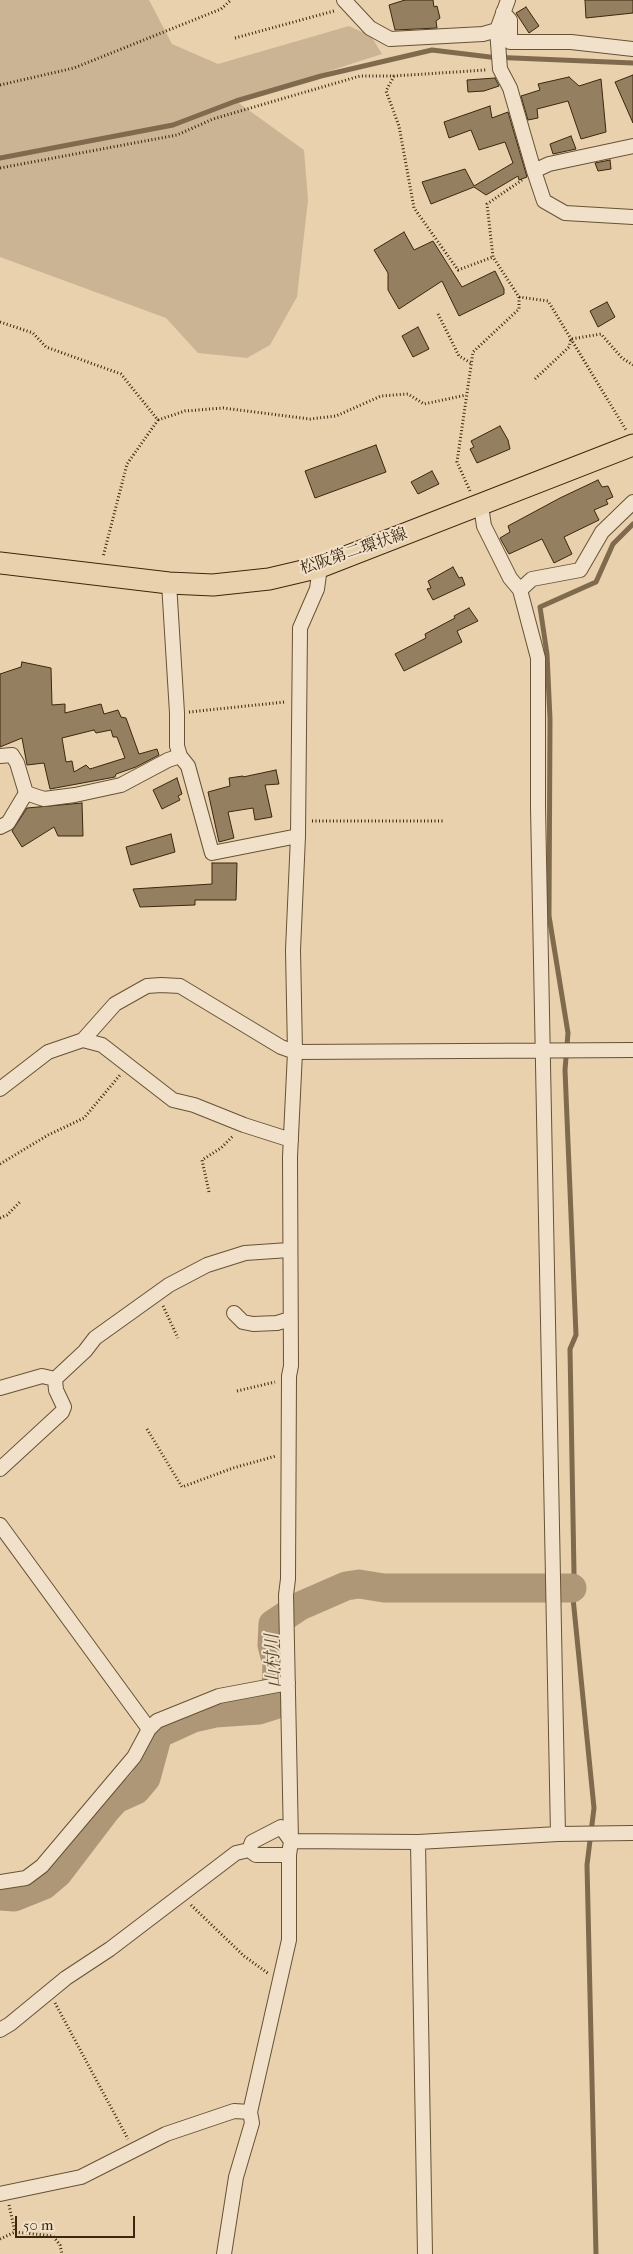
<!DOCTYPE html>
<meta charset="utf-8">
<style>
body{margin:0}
#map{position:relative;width:633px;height:2254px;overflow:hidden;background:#e9d1ae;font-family:"IM FELL French Canon",serif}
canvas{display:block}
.scale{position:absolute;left:15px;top:2216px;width:120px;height:22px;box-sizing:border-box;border:2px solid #3b270d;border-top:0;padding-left:6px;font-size:15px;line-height:18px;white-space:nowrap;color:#3b270d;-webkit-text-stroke:4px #f1e1ca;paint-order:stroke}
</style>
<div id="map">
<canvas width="633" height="2254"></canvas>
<div class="scale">50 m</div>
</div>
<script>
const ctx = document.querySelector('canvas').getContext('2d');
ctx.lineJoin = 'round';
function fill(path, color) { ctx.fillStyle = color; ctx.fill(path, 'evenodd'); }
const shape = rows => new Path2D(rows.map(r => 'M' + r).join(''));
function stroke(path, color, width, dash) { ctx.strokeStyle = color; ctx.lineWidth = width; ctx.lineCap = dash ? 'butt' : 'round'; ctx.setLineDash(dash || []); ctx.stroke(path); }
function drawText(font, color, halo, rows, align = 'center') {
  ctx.font = font + ' "IM FELL French Canon","Noto Serif JP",serif'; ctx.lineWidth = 4; ctx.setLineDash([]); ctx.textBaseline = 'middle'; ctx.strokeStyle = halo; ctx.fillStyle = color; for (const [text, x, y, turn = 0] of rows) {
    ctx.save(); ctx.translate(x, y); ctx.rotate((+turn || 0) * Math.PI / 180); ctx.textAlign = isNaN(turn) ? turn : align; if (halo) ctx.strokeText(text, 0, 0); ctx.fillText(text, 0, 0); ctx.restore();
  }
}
fill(shape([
 [0,0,149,0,172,44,218,64,349,26,371,36,382,54,236,101,304,150,308,200,297,297,270,345,247,358,198,353,166,318,0,257]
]), '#cbb493');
stroke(shape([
 [0,158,173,125,236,101,321,76,432,50,490,57,633,63],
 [596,2254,587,1865,594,1808,572,1588,574,1573,570,1349,576,1335,565,1070,568,1033,549,916,550,719,547,654,540,607,596,582,613,544,633,524]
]), '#806a4d', 5);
stroke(shape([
 [0,1896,14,1897,44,1885,58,1873,106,1810,116,1799,136,1790,146,1778,158,1734,193,1718,215,1713,259,1710,275,1705,277,1664,272,1645,273,1624,300,1606,346,1586,359,1584,384,1588,572,1588]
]), '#ae9777', 29);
const building = shape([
 [405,0,433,0,434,7,437,6,440,18,436,21,437,28,395,30,389,5,405,0],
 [585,0,633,0,633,13,586,18,585,0],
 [526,7,539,26,529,33,516,13,526,7],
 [633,75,633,123,615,82,633,75],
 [569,77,579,86,601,79,606,132,581,139,568,101,537,109,538,118,528,120,521,96,540,90,538,84,569,77],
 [495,78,499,86,484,91,468,92,467,80,495,78],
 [490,106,492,118,508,112,527,177,519,180,518,176,486,195,474,187,431,204,422,182,465,169,474,186,513,163,505,142,479,150,471,130,449,138,444,122,490,106],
 [571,136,576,149,553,154,550,144,571,136],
 [610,160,611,169,598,171,595,163,610,160],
 [404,232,414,250,433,241,462,287,495,271,504,289,504,294,459,316,442,281,399,309,388,290,388,273,374,250,404,232],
 [607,302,615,317,598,327,590,311,607,302],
 [418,327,429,349,413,357,402,336,418,327],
 [500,426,508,440,510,449,477,463,470,449,474,447,471,441,500,426],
 [376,445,386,472,315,498,305,471,376,445],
 [432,471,439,484,418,494,411,482,432,471],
 [598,480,602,487,608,486,613,497,606,500,608,504,594,510,599,520,564,537,572,554,554,563,542,539,509,554,500,538,510,532,508,526,560,498,598,480],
 [453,567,459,578,462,577,465,585,433,600,427,589,431,588,428,581,453,567],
 [469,608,478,621,457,631,462,642,404,671,395,654,426,638,425,634,455,618,454,616,469,608],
 [22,662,51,668,52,705,65,704,65,713,101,704,104,714,118,710,121,717,126,718,139,754,157,749,159,755,136,767,116,774,115,777,50,789,44,763,27,765,22,738,0,747,0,674,21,667,22,662],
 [94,730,96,733,111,730,113,737,117,737,125,758,90,769,86,765,74,772,72,761,66,762,62,738,94,730],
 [276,770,279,784,265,785,272,817,255,820,253,808,228,812,234,838,219,842,208,792,230,786,229,778,243,776,243,777,276,770],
 [177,778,182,794,178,796,180,800,162,809,153,790,177,778],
 [82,803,83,836,58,836,54,827,22,847,12,831,27,808,82,803],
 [171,834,175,852,131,865,126,847,171,834],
 [212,863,237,863,236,900,195,900,195,905,140,907,133,889,212,884,212,863]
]);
fill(building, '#957f61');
stroke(building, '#3b270d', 1);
const street = shape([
 [344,0,370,28,390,39,483,34,497,30],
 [508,0,497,30,500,69,510,88,534,171,549,164,633,146],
 [503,12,510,20,510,42,571,42,633,49],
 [534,171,544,201,565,213,633,217],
 [481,506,484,526,510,578,520,590,538,658,538,807,558,1834],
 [169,583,177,713,177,746,180,756,188,766,212,853,298,836],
 [520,590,532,579,580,570,602,532,633,502],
 [0,756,12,755,17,763,26,793,8,823,0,827],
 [26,793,44,799,75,795,121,785,168,760,180,756],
 [83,1040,102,1045,173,1100,194,1105,244,1125,291,1140],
 [0,1089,48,1052,83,1040,115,1004,147,986,161,985,180,986,281,1047,295,1052,633,1050],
 [234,1313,243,1322,253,1324,277,1323,290,1319],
 [55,1379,85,1351,95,1338,169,1285,207,1265,245,1253,289,1250],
 [0,1388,42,1376,55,1379],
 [0,1469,62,1412,64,1407,56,1390,55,1379],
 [0,1525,149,1729],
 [291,1841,418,1842,558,1834,633,1833],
 [418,1842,425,2254],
 [249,1850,252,1842,281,1827,291,1841],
 [0,1882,26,1878,42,1866,134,1757,149,1729,157,1721,219,1696,288,1683],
 [0,2030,10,2024,66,1978,110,1949,236,1853,249,1850,256,1855,289,1855],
 [0,2194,81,2177,166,2134,234,2111,250,2112],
 [224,2254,236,2177,252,2123,250,2112,289,1940,289,1855,291,1841,286,1595,288,1579,289,1376,291,1366,290,1157,295,1052,293,950,298,836,300,628,317,589,320,567]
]);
const primary = shape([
 [0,563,169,583,213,585,269,579,320,567,633,445]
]);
stroke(street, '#665235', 16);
stroke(primary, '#3b270d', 23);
stroke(shape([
 [235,38,334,11],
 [394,76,386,91,399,126,414,208,458,270,493,257],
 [0,85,74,68,221,9,231,0],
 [0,168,177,135,213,119,360,76,394,76,486,70],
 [519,297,548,301,626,430],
 [438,314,459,356,471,363],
 [0,322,33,333,46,347,121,374,158,420,127,464,103,557],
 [535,379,569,347,571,339,601,334,622,358,633,365],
 [158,420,185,411,223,408,310,419,336,416,381,396,408,394,424,404,466,395],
 [470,491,457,462,473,352,519,309,519,297,493,257,487,204,522,180],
 [189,712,285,702],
 [312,821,445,821],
 [0,1164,48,1135,84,1118,120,1075],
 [209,1192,202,1160,221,1148,233,1136],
 [0,1218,7,1215,20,1202],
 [163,1306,178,1338],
 [237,1391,275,1382],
 [147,1429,182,1487,233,1468,276,1456],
 [191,1905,244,1956,269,1974],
 [55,2003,128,2139],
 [9,2205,15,2232,53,2236,60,2245,62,2254],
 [0,2239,15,2232]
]), '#3b270d', 3, [1, 2.5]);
stroke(street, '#f1e1ca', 14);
stroke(primary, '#e9d1ae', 21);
drawText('16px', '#3b270d', '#f1e1ca', [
 ["松阪第二環状線",354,552,-19]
]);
drawText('italic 18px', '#5e492d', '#f1e1ca', [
 ["山村川",274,1661,-92]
]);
</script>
